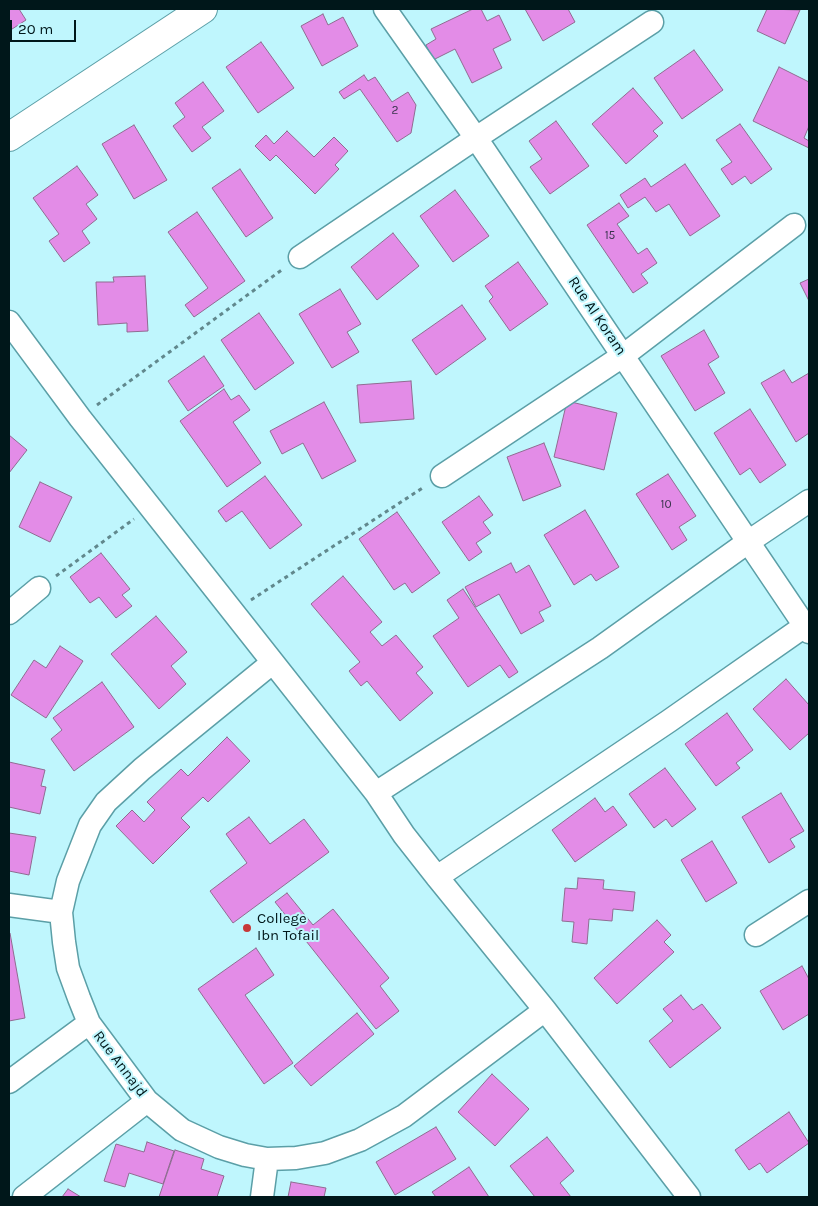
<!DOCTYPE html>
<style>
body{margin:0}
#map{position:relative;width:818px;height:1206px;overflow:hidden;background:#bff6fd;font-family:Karla,sans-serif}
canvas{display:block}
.frame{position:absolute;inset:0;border:10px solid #00171a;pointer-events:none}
.scale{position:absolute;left:10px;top:20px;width:66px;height:22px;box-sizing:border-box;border:2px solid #00171a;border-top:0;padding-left:6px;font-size:15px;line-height:18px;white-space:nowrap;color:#00171a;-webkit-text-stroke:4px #bff6fd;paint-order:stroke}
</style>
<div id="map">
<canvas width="818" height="1206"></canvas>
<div class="frame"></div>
<div class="scale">20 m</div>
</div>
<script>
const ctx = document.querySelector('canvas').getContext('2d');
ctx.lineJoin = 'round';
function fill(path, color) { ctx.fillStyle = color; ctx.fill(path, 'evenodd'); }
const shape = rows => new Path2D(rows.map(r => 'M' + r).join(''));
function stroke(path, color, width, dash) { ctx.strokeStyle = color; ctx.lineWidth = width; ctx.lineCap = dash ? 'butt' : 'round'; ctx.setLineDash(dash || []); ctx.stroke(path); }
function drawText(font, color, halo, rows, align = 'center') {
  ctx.font = font + ' Karla,sans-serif'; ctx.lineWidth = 4; ctx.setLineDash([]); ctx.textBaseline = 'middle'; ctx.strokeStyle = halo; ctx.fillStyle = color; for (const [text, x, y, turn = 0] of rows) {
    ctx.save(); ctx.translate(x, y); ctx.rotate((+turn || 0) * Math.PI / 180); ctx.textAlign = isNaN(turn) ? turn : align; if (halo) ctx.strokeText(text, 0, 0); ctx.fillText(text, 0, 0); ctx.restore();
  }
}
const building = shape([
 [9,9,19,9,26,20,9,31,9,9],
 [473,9,481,9,487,21,499,15,511,40,493,49,502,68,472,83,455,49,433,60,426,45,436,39,431,29,473,9],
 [525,9,568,9,575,22,543,41,525,9],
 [767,9,800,10,785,44,757,31,767,9],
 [323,14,328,25,343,17,358,46,322,66,301,26,323,14],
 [261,42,294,88,258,113,226,67,261,42],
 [694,50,723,90,682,119,654,78,694,50],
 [779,67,809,82,809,126,804,138,809,141,809,148,753,121,779,67],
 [364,75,368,81,375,77,392,102,408,92,416,105,411,133,397,142,360,89,344,99,339,92,364,75],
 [203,82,224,111,202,127,211,138,192,152,173,126,185,117,175,103,203,82],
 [633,88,663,123,653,131,658,136,626,164,592,124,633,88],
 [556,121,589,166,550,194,530,167,542,159,529,141,556,121],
 [740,124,772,169,751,184,745,176,732,185,721,169,732,162,716,140,740,124],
 [134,125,167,180,134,199,102,144,134,125],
 [287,131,314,157,334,137,348,151,335,165,339,169,315,194,276,155,270,161,255,146,266,135,274,144,287,131],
 [685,164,720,216,690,236,669,204,656,212,645,197,628,208,620,195,645,178,651,187,685,164],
 [77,166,98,195,86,204,97,219,82,231,90,243,64,262,49,241,59,234,33,198,77,166],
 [240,169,273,218,246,237,212,188,240,169],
 [455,190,489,236,453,262,420,216,455,190],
 [619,203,629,216,617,224,638,254,647,248,657,263,641,274,648,283,633,293,587,225,619,203],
 [197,212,245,281,194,317,185,305,208,288,168,232,197,212],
 [393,233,419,266,377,300,351,267,393,233],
 [518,262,548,304,510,331,489,301,493,297,485,286,518,262],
 [145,276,148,331,127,332,127,323,98,325,96,282,114,282,113,277,145,276],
 [809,279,809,301,800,283,809,279],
 [340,289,361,324,347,332,359,352,332,368,299,314,340,289],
 [462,305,486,339,436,375,412,340,462,305],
 [259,313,294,363,255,390,221,340,259,313],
 [704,330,719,357,708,364,725,393,695,411,661,356,704,330],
 [204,356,224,386,188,411,168,381,204,356],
 [784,370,792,383,809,373,809,433,796,442,761,383,784,370],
 [411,381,414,419,360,423,357,385,411,381],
 [224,389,231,400,239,395,250,410,233,422,261,463,227,487,180,421,224,389],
 [567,401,617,413,604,470,554,457,567,401],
 [324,402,356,461,322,479,303,443,282,454,270,431,324,402],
 [750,409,786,465,760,483,750,468,740,475,714,433,750,409],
 [9,435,27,450,9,473,9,435],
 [544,443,561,486,523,501,507,457,544,443],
 [668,474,696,516,679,527,687,540,672,550,636,494,668,474],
 [265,476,302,525,270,549,242,511,226,522,218,511,265,476],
 [40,482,72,497,50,542,19,527,40,482],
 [479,496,493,515,483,522,491,533,476,543,482,552,469,561,442,522,479,496],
 [585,510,619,567,596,581,591,574,574,585,544,535,585,510],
 [397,512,440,573,412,593,405,583,394,590,359,539,397,512],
 [101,553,130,589,122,595,132,606,116,618,99,597,90,603,70,577,101,553],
 [511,563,516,573,529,565,551,606,539,612,544,621,521,634,499,594,476,607,465,587,511,563],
 [343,576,382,622,370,632,382,646,396,635,423,667,416,673,433,693,400,721,367,681,361,686,349,671,360,662,311,604,343,576],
 [463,589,518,672,509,678,500,665,468,687,433,636,459,618,447,600,463,589],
 [156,616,187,652,171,666,186,684,159,709,111,654,156,616],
 [60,646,83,661,46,718,11,695,34,660,46,668,60,646],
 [786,679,809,705,809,733,790,750,753,709,786,679],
 [102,682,134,727,74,771,51,739,62,730,53,718,102,682],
 [727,713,753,750,736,763,740,768,716,786,685,744,727,713],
 [227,737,250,761,208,802,203,797,181,818,190,827,153,864,116,826,132,810,144,822,155,810,147,802,181,769,188,776,227,737],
 [9,762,45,770,41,786,46,787,40,814,9,807,9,762],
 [665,768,696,809,672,827,666,819,654,828,629,794,665,768],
 [781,793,804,831,790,839,795,847,769,863,742,817,781,793],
 [595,798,605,812,613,806,627,825,575,862,552,830,595,798],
 [249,817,270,844,304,819,329,852,233,923,210,891,247,863,226,834,249,817],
 [9,833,36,837,29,875,9,871,9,833],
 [712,841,737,883,706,902,681,860,712,841],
 [578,878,604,880,603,889,635,892,633,911,613,909,612,921,589,919,587,944,572,942,574,922,562,921,565,888,577,889,578,878],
 [287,893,313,925,333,909,389,978,380,986,399,1011,376,1029,275,902,287,893],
 [657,920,671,935,664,942,674,952,617,1004,594,978,657,920],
 [9,933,10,933,25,1018,9,1021,9,933],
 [256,948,274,975,245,995,293,1063,264,1084,198,989,256,948],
 [802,966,809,979,809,1014,783,1030,760,991,802,966],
 [681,995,693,1010,702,1004,721,1028,670,1068,649,1041,673,1021,663,1009,681,995],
 [357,1013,374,1034,311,1086,294,1066,357,1013],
 [492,1074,529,1109,495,1146,458,1112,492,1074],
 [789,1112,809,1143,767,1173,760,1163,749,1170,735,1150,789,1112],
 [436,1127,456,1159,395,1195,376,1162,436,1127],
 [547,1137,574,1171,560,1183,571,1197,535,1197,510,1166,547,1137],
 [147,1142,174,1151,163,1184,129,1173,125,1187,104,1181,116,1144,144,1152,147,1142],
 [175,1150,204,1159,201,1169,224,1176,217,1197,159,1197,175,1150],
 [469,1167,489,1197,436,1197,432,1192,469,1167],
 [291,1182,326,1188,324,1197,288,1197,291,1182],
 [68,1189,81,1197,62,1197,68,1189]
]);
fill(building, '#e38ce7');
stroke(building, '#906b91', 1);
const minor = shape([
 [385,9,476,138,809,632],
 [300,257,476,138,652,22],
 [9,322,80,418,376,793,404,835,437,877,545,1010,689,1197],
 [442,476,624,355,794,225],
 [9,613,39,588],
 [272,663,142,769,106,802,90,825,68,881,61,912,64,942,68,968,79,998,89,1023,147,1101,182,1130,219,1147,245,1155,267,1159,296,1158,325,1153,360,1140,404,1116,545,1010],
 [376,793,600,648,748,542,809,501],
 [437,877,669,721,809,623],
 [9,905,61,912],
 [756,935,809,901],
 [9,1082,89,1023],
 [24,1197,147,1101],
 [262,1197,267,1159]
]);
const tertiary = shape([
 [9,137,203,9]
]);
stroke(minor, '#5b9fa7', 25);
stroke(tertiary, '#5b9fa7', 30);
stroke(shape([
 [97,405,283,269],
 [56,576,134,519],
 [251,600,424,487]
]), '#61888d', 3, [4, 4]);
stroke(minor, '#fff', 22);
stroke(tertiary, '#fff', 28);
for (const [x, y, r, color] of [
 [247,928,5,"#c73838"]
]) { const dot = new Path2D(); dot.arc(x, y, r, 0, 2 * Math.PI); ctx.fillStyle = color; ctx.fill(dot); stroke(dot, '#bff6fd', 2); }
drawText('12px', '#39344d', null, [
 ["2",395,111],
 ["15",610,236],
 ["10",666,505]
]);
drawText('15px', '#00171a', '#bff6fd', [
 ["Rue Al Koram",597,316,56],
 ["Rue Annajd",120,1064,53]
]);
drawText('15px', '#00171a', '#bff6fd', [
 ["College",257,919],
 ["Ibn Tofail",257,936]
], 'left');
</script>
